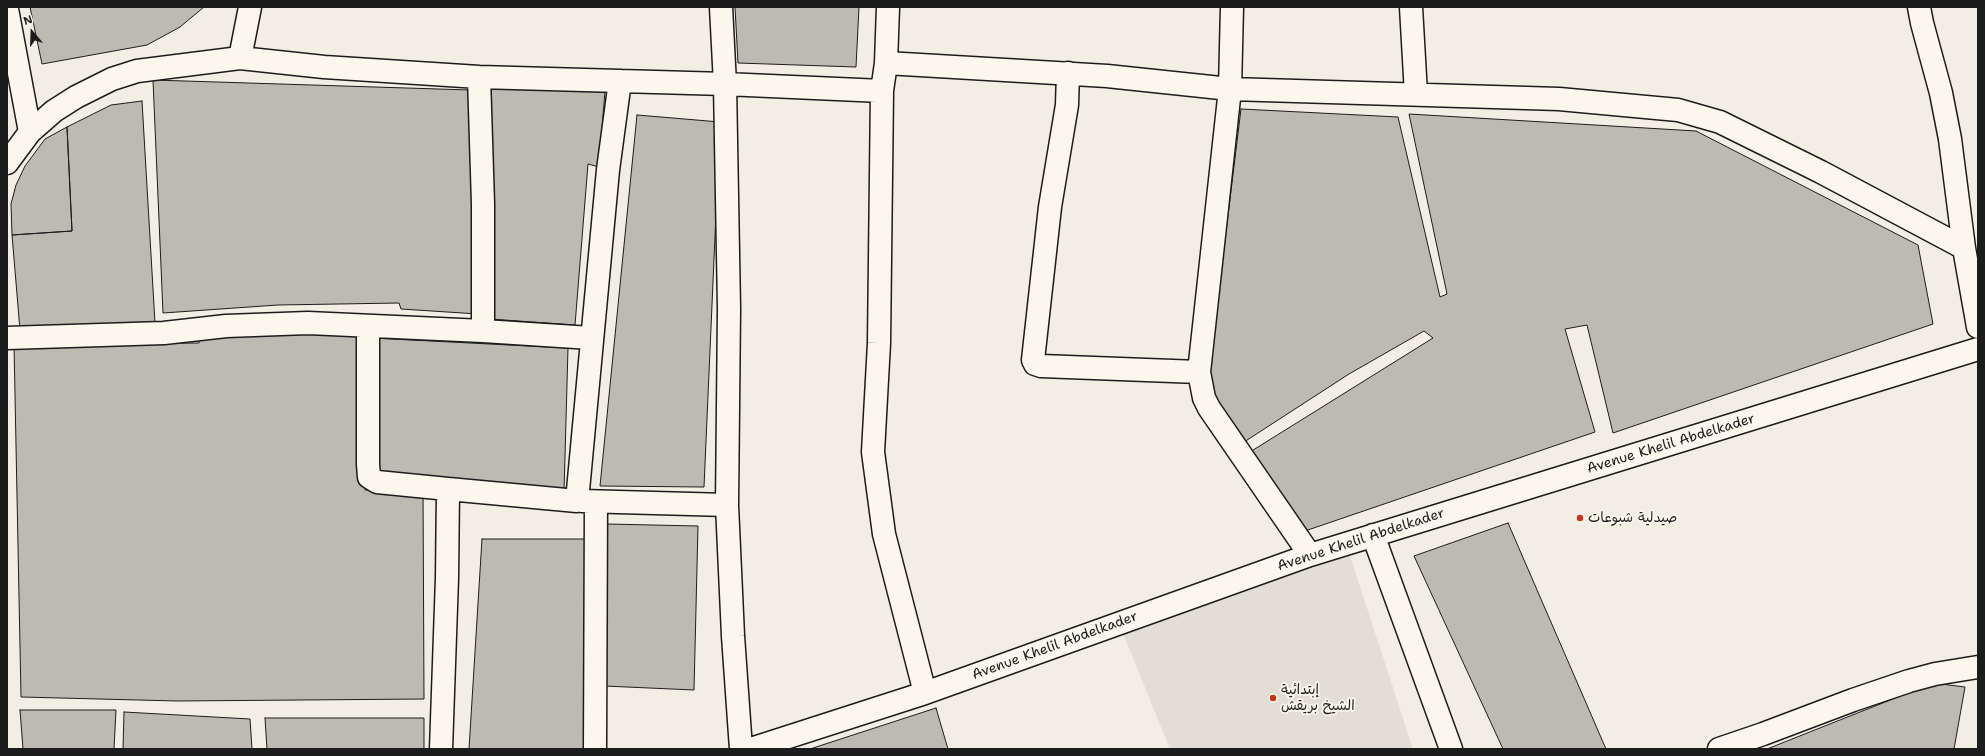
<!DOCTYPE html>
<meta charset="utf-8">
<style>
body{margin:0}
#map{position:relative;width:1985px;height:756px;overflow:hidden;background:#f2eee4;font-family:"Shantell Sans",sans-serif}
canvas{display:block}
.frame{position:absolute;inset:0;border:8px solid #1c1c1c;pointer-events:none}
.north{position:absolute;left:12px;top:12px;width:40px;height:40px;-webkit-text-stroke:3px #fbf7ec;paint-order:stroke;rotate:341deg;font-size:11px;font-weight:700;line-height:16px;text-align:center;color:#1c1c1c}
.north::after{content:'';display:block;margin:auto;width:14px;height:18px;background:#1c1c1c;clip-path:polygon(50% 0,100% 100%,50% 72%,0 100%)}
</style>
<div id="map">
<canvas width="1985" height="756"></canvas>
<div class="frame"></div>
<div class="north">N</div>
</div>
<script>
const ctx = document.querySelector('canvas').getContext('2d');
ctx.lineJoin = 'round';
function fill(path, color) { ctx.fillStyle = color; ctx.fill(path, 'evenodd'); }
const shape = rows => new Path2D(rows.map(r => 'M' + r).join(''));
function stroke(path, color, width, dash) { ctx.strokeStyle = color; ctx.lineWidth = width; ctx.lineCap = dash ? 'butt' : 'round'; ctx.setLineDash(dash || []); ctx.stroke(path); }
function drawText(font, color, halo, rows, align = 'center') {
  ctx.font = font + ' "Shantell Sans","Playpen Sans Arabic",sans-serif'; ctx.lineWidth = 3.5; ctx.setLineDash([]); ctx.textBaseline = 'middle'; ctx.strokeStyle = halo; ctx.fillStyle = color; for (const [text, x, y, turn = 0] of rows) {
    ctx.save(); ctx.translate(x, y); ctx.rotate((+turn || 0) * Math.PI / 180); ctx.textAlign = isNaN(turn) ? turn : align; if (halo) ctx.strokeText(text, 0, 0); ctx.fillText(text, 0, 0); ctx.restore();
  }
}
fill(shape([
 [1349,553,1413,749,1170,749,1120,626]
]), '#e2ded5');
const building = shape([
 [30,7,204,7,180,27,147,45,42,64,30,7],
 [735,7,859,7,856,67,738,63,735,7],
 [153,80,470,90,478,314,401,309,399,303,278,305,163,313,153,80],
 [486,88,605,91,599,167,588,164,575,325,490,319,486,88],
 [142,101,155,323,20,330,12,235,72,231,67,127,111,105,142,101],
 [1241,109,1398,117,1440,297,1447,294,1409,114,1696,131,1918,245,1933,324,1613,433,1587,325,1565,329,1595,432,1302,532,1250,452,1433,338,1424,331,1349,374,1241,444,1206,394,1241,109],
 [637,115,720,122,704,487,600,486,637,115],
 [67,127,72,231,12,235,11,204,16,185,25,166,45,139,67,127],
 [201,331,364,334,365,490,423,488,424,699,177,701,21,697,14,345,199,343,201,331],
 [372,338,568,348,564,492,374,476,372,338],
 [1508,523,1606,749,1503,749,1414,556,1508,523],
 [607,524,698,526,694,690,604,686,607,524],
 [482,539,589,539,588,749,469,749,482,539],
 [1933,683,1965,687,1954,749,1767,749,1933,683],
 [936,708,948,749,810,749,936,708],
 [20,710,116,710,114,749,23,749,20,710],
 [124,712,250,719,252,749,123,749,124,712],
 [265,718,424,718,424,749,267,749,265,718]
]);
fill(building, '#bdbab1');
stroke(building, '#1c1c1c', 1);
const minor = shape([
 [721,7,725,84,729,309,727,505,733,636,741,749],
 [888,7,886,63,882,91,879,343,873,452,884,534,925,693],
 [1232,7,1230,89,1199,372,1204,398,1209,408,1310,555],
 [1411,7,1416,94],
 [1919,7,1922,23,1941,93,1950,139,1964,248,1978,327],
 [7,9,30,132],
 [240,58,250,7],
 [886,63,1107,76,1230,89,1559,99,1678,110,1720,122,1821,172,1964,248],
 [1068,73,1067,105,1050,207,1033,360,1035,364,1041,366,1199,372],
 [479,77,483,204,483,331],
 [7,163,30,132,54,111,76,97,112,79,137,71,240,58,324,67,479,77,725,84,882,91],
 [368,326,368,464,369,477,377,482,448,489],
 [7,338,164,333,226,326,308,323,483,331,591,338],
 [582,501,727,505],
 [1373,535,1451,749],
 [441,749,447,578,448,489,577,501,608,170,620,81],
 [595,749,596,502],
 [751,749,925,693,1310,555,1978,349],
 [1719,749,1763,734,1853,700,1909,681,1935,674,1978,667]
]);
stroke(minor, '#1c1c1c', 25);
stroke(minor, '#fbf7ec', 22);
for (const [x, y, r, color] of [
 [1580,518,4,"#c8321e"],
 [1273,698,4,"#c8321e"]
]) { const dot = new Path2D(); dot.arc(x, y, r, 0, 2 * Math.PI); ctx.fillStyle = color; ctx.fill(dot); stroke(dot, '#fbf7ec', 1.5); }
drawText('14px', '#1c1c1c', '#fbf7ec', [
 ["Avenue Khelil Abdelkader",1671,444,-17],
 ["Avenue Khelil Abdelkader",1361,540,-18],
 ["Avenue Khelil Abdelkader",1055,646,-20]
]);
drawText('14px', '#1c1c1c', '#fbf7ec', [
 ["صيدلية شبوعات",1588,518],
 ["إبتدائية",1281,690],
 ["الشيخ بريقش",1281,706]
], 'left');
</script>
